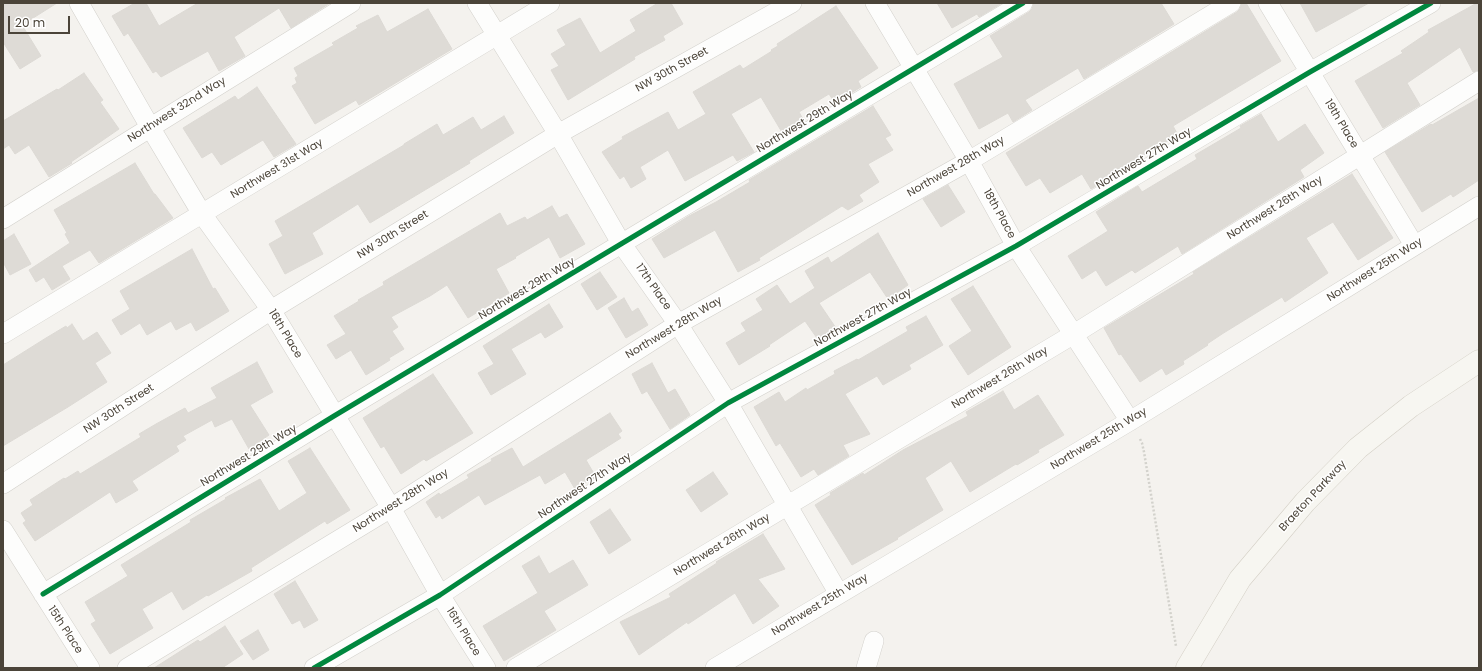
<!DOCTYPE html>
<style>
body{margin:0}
#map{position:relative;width:1482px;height:671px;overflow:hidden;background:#f4f2ee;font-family:Poppins,sans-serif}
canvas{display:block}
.frame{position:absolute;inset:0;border:4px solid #4b4439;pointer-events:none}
.scale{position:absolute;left:8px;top:16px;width:62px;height:18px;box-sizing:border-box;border:2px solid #4b4439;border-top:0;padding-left:5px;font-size:12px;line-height:14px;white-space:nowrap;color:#4b4439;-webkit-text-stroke:3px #fff;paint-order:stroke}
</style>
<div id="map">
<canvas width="1482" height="671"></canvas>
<div class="frame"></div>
<div class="scale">20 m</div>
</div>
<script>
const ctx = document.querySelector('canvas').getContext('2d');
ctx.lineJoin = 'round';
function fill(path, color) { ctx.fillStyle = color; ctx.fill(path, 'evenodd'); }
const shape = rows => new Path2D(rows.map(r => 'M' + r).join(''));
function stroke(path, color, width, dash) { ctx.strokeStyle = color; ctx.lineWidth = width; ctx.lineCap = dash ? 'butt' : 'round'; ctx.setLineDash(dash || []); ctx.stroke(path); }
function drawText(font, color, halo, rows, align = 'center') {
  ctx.font = font + ' Poppins,sans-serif'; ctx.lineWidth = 3; ctx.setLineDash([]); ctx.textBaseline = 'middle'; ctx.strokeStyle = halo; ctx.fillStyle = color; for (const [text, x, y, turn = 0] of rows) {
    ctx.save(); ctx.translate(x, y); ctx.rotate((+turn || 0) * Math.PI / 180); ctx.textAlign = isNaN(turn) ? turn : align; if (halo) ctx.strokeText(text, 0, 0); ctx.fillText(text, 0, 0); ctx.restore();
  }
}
const building = shape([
 [3,3,57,3,22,25,41,56,20,69,3,42,3,3],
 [135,3,146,3,159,26,198,3,330,3,291,28,279,8,234,37,245,56,219,71,208,51,161,77,156,71,153,73,128,33,124,36,112,16,135,3],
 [658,3,671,3,683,24,663,36,665,40,634,57,635,59,568,100,551,70,559,66,551,54,566,45,557,30,580,18,600,53,636,31,630,20,658,3],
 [937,3,1002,3,979,17,977,14,952,28,937,3],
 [1034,3,1161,3,1174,24,1084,79,1078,68,1025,100,1032,110,1013,122,1008,113,979,129,954,84,1003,57,990,36,1029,12,1032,9,1034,3],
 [1242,3,1246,3,1281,61,1173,126,1178,135,1126,165,1127,167,1091,189,1082,174,1050,193,1040,178,1026,186,1006,153,1237,12,1240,9,1242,3],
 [1300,3,1369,3,1316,32,1300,3],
 [1477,3,1479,3,1479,70,1473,72,1460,47,1407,83,1420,105,1383,128,1355,81,1403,53,1401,51,1429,32,1428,30,1477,3],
 [836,6,878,68,858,81,861,87,835,103,829,94,799,112,804,121,783,134,761,97,731,114,754,152,737,161,733,155,685,181,668,150,640,167,646,179,631,188,624,176,620,179,602,152,623,139,622,137,668,112,678,130,706,114,693,92,740,65,743,69,772,51,771,50,778,46,777,44,836,6],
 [428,9,452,49,359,105,356,100,315,124,292,86,297,83,295,78,298,76,294,68,334,45,332,43,358,28,356,26,378,15,387,32,428,9],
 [84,73,103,100,100,102,119,129,71,162,72,163,49,177,29,145,15,154,9,145,3,149,3,121,57,89,58,90,84,73],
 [257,87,296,144,274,157,263,140,221,165,212,152,202,158,183,128,235,96,238,100,257,87],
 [1479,98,1479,180,1453,197,1451,194,1422,212,1385,152,1431,124,1432,125,1479,98],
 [873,106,891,135,885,138,893,150,868,164,879,182,859,195,863,201,848,210,842,206,759,258,760,260,738,272,715,230,664,258,652,239,689,216,716,202,750,182,749,180,873,106],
 [1261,114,1278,142,1305,124,1324,153,1300,170,1304,177,1182,254,1178,246,1135,273,1132,270,1106,286,1096,270,1082,279,1068,256,1108,231,1096,212,1138,186,1142,192,1197,159,1195,155,1241,128,1240,126,1261,114],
 [504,116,514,133,469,161,470,163,370,223,358,204,312,233,323,254,285,274,269,244,283,236,275,221,404,145,404,144,437,124,443,135,473,117,481,130,504,116],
 [135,163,154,194,155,194,173,218,99,263,90,250,62,266,70,279,52,290,44,277,36,282,29,270,70,243,65,234,67,233,54,210,135,163],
 [1352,174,1393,238,1358,260,1333,222,1306,238,1328,273,1285,302,1282,297,1222,334,1207,344,1208,345,1183,361,1184,364,1166,375,1162,368,1140,382,1121,354,1119,355,1104,328,1194,274,1193,272,1352,174],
 [948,185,965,212,941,227,923,199,948,185],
 [552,206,559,218,567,214,585,244,560,258,549,237,515,257,516,258,496,269,509,293,468,318,447,285,430,296,391,317,398,327,392,331,404,349,389,358,390,360,366,375,351,350,336,359,327,345,346,334,334,316,359,301,358,300,384,285,383,282,500,213,507,226,525,217,527,220,552,206],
 [878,233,908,285,888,299,870,272,819,303,836,328,819,341,805,321,769,345,770,346,739,365,726,343,746,331,741,323,763,310,756,299,777,285,790,304,815,288,805,271,828,257,831,263,878,233],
 [14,234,31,264,10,275,3,262,3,241,14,234],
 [192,249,213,289,215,288,229,311,196,331,191,322,176,330,171,321,147,335,140,323,121,335,112,320,130,309,120,291,192,249],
 [600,272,617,297,597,310,581,284,600,272],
 [973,286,1011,347,968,375,949,346,972,331,951,299,973,286],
 [624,298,632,312,638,308,648,325,626,338,608,308,624,298],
 [549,304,563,327,545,338,541,332,511,349,526,374,491,395,478,373,494,364,483,346,549,304],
 [926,316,943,345,909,365,911,369,883,385,877,376,845,394,870,434,843,445,849,456,818,475,814,469,801,477,780,443,776,446,754,407,779,392,785,402,806,388,807,390,835,374,834,371,857,359,858,360,908,331,906,327,926,316],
 [72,324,83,341,97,332,111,353,95,363,107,382,68,407,3,446,3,365,46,338,66,326,67,328,72,324],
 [257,362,273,392,250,405,269,435,249,449,232,419,215,427,212,420,183,436,186,440,176,446,179,451,132,481,138,490,116,503,110,492,35,541,23,523,26,521,21,513,33,505,30,500,64,478,65,479,78,471,80,474,141,437,139,434,156,424,185,408,188,413,217,398,211,388,257,362],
 [652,363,668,393,675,389,690,415,670,429,647,391,642,394,632,374,652,363],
 [433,374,473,433,426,461,424,459,401,474,384,446,381,448,363,418,433,374],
 [1003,391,1014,410,1038,395,1064,435,1038,450,1039,452,1017,465,1016,464,970,492,951,461,925,478,943,510,897,538,898,539,852,565,815,505,831,495,830,493,863,473,864,475,903,450,968,416,966,412,1003,391],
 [610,413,622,431,618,434,621,438,586,460,596,477,575,489,565,472,545,484,540,475,485,505,479,495,442,519,440,515,436,518,426,502,439,493,440,495,469,478,467,475,492,461,491,459,512,448,523,467,610,413],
 [310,448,350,510,327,524,325,521,251,568,252,571,208,596,207,595,183,610,172,591,142,609,153,628,110,654,91,624,96,621,85,602,128,576,121,565,191,522,190,520,226,499,225,498,260,479,279,511,307,493,288,461,310,448],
 [713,472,728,494,701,512,686,490,713,472],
 [610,509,631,540,609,554,590,522,610,509],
 [763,534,785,569,758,579,779,606,753,624,735,593,688,624,687,622,639,655,620,622,671,597,669,594,717,563,716,562,763,534],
 [539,556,549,574,573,560,588,585,544,611,556,630,504,661,483,626,538,593,522,566,539,556],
 [295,581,318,620,304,628,300,620,292,624,274,594,295,581],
 [225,626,243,654,222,668,154,668,198,640,200,642,225,626],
 [258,630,269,650,253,660,240,641,258,630]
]);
fill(building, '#dedbd6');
stroke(building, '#dcd9d4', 1);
const street = shape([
 [79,3,150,127,202,214,271,310,391,508,440,595,486,668],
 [477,3,558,134,621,243,678,324,728,403,839,594],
 [875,3,969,161,1016,246,1130,421],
 [1268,3,1414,245],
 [3,219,351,3],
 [3,334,550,3],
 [3,484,271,310,558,134,792,3],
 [3,530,90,668],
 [43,594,334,416,1023,3],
 [127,668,391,508,678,324,969,161,1231,3],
 [314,668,440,595,728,403,1016,246,1310,72,1431,3],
 [516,668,1074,334,1479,81],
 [715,668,1130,421,1479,206],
 [866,668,874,641]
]);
const secondary = shape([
 [1187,668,1240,579,1305,502,1358,448,1411,406,1479,361]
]);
stroke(street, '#d2d0cb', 20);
stroke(secondary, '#d3cfc5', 23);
stroke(shape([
 [1140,439,1142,443,1144,452,1176,646]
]), '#d3d2cc', 2.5, [2, 2]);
stroke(street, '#fdfdfc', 19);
stroke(secondary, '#f7f6f1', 22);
stroke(shape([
 [43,594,334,416,1023,3],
 [314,668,440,595,728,403,1016,246,1310,72,1431,3]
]), '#00873e', 5);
drawText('11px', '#4b4439', '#fff', [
 ["NW 30th Street",672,70,-29],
 ["Northwest 32nd Way",177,110,-32],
 ["Northwest 29th Way",805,122,-31],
 ["19th Place",1341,124,59],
 ["Northwest 27th Way",1144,159,-31],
 ["Northwest 28th Way",956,167,-30],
 ["Northwest 31st Way",277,169,-31],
 ["Northwest 26th Way",1275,208,-32],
 ["18th Place",999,214,61],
 ["NW 30th Street",393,235,-32],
 ["Northwest 25th Way",1375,270,-32],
 ["17th Place",653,287,55],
 ["Northwest 29th Way",527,289,-31],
 ["Northwest 27th Way",863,318,-29],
 ["Northwest 28th Way",674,328,-31],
 ["16th Place",285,334,59],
 ["Northwest 26th Way",1000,378,-31],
 ["NW 30th Street",119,409,-33],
 ["Northwest 25th Way",1099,439,-31],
 ["Northwest 29th Way",249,456,-31],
 ["Northwest 27th Way",585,486,-34],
 ["Braeton Parkway",1313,496,-47],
 ["Northwest 28th Way",401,501,-32],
 ["Northwest 26th Way",722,545,-31],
 ["Northwest 25th Way",820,605,-31],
 ["15th Place",65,630,57],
 ["16th Place",463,632,58]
]);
</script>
